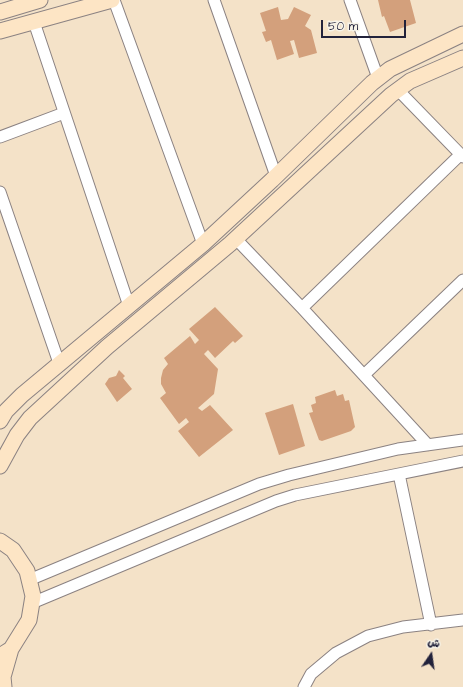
<!DOCTYPE html>
<meta charset="utf-8">
<style>
body{margin:0}
#map{position:relative;width:463px;height:687px;overflow:hidden;background:#f4e2c8;font-family:"Architects Daughter","Playpen Sans Arabic",sans-serif}
canvas{display:block}
.north{position:absolute;left:411px;top:635px;width:40px;height:40px;-webkit-text-stroke:3px #f7f3e8;paint-order:stroke;rotate:13deg;font-size:11px;font-weight:700;line-height:16px;text-align:center;color:#22223b}
.north::after{content:'';display:block;margin:auto;width:14px;height:18px;background:#22223b;clip-path:polygon(50% 0,100% 100%,50% 72%,0 100%)}
.scale{position:absolute;left:321px;top:20px;width:85px;height:18px;box-sizing:border-box;border:2px solid #22223b;border-top:0;padding-left:5px;font-size:12px;line-height:14px;white-space:nowrap;color:#22223b;-webkit-text-stroke:3px #f7f3e8;paint-order:stroke}
</style>
<div id="map">
<canvas width="463" height="687"></canvas>
<div class="north">ش</div>
<div class="scale">50 m</div>
</div>
<script>
const ctx = document.querySelector('canvas').getContext('2d');
ctx.lineJoin = 'round';
function fill(path, color) { ctx.fillStyle = color; ctx.fill(path, 'evenodd'); }
const shape = rows => new Path2D(rows.map(r => 'M' + r).join(''));
function stroke(path, color, width, dash) { ctx.strokeStyle = color; ctx.lineWidth = width; ctx.lineCap = dash ? 'butt' : 'round'; ctx.setLineDash(dash || []); ctx.stroke(path); }
fill(shape([
 [378,0,410,0,416,23,390,32,384,16,382,17],
 [278,7,281,20,288,19,294,7,311,15,305,26,311,30,317,53,299,58,294,40,290,41,294,54,277,60,271,40,266,42,262,32,266,31,260,13],
 [215,307,243,336,235,343,233,341,215,358,208,350,204,354,218,369,214,394,198,408,202,411,210,405,233,430,199,457,178,431,189,422,186,418,179,424,160,398,166,393,161,384,161,378,163,370,168,364,164,358,190,336,195,344,199,340,189,329],
 [119,370,125,376,123,378,132,389,117,402,105,384,109,378,116,376],
 [335,390,337,396,343,394,345,401,349,400,355,427,351,431,322,441,319,440,309,413,313,412,311,405,316,403,315,397],
 [293,404,305,446,279,455,265,413]
]), '#d3a07c');
const street = shape([
 [114,0,203,244],
 [214,0,276,176],
 [350,0,378,78],
 [34,22,129,306],
 [398,90,463,157],
 [0,137,64,113],
 [0,192,59,363],
 [236,239,302,308,428,445],
 [302,308,461,154],
 [364,375,463,280],
 [399,474,431,625],
 [29,580,259,484,289,475,398,449,463,440],
 [32,603,276,501,295,495,463,461],
 [304,687,311,674,336,653,368,636,403,627,463,620]
]);
const secondary = shape([
 [0,12,40,0],
 [0,31,112,0],
 [0,421,6,411,22,395,203,244,272,180,372,83,390,69,463,34],
 [0,466,17,435,30,418,107,347,230,244,391,95,410,81,463,58],
 [0,541,13,550,27,571,33,596,29,620,11,649,0,656],
 [4,687,3,677,11,649]
]);
stroke(street, '#8b8282', 13);
stroke(secondary, '#8b8282', 17);
stroke(street, '#fff', 11);
stroke(secondary, '#fde5c5', 15);
</script>
